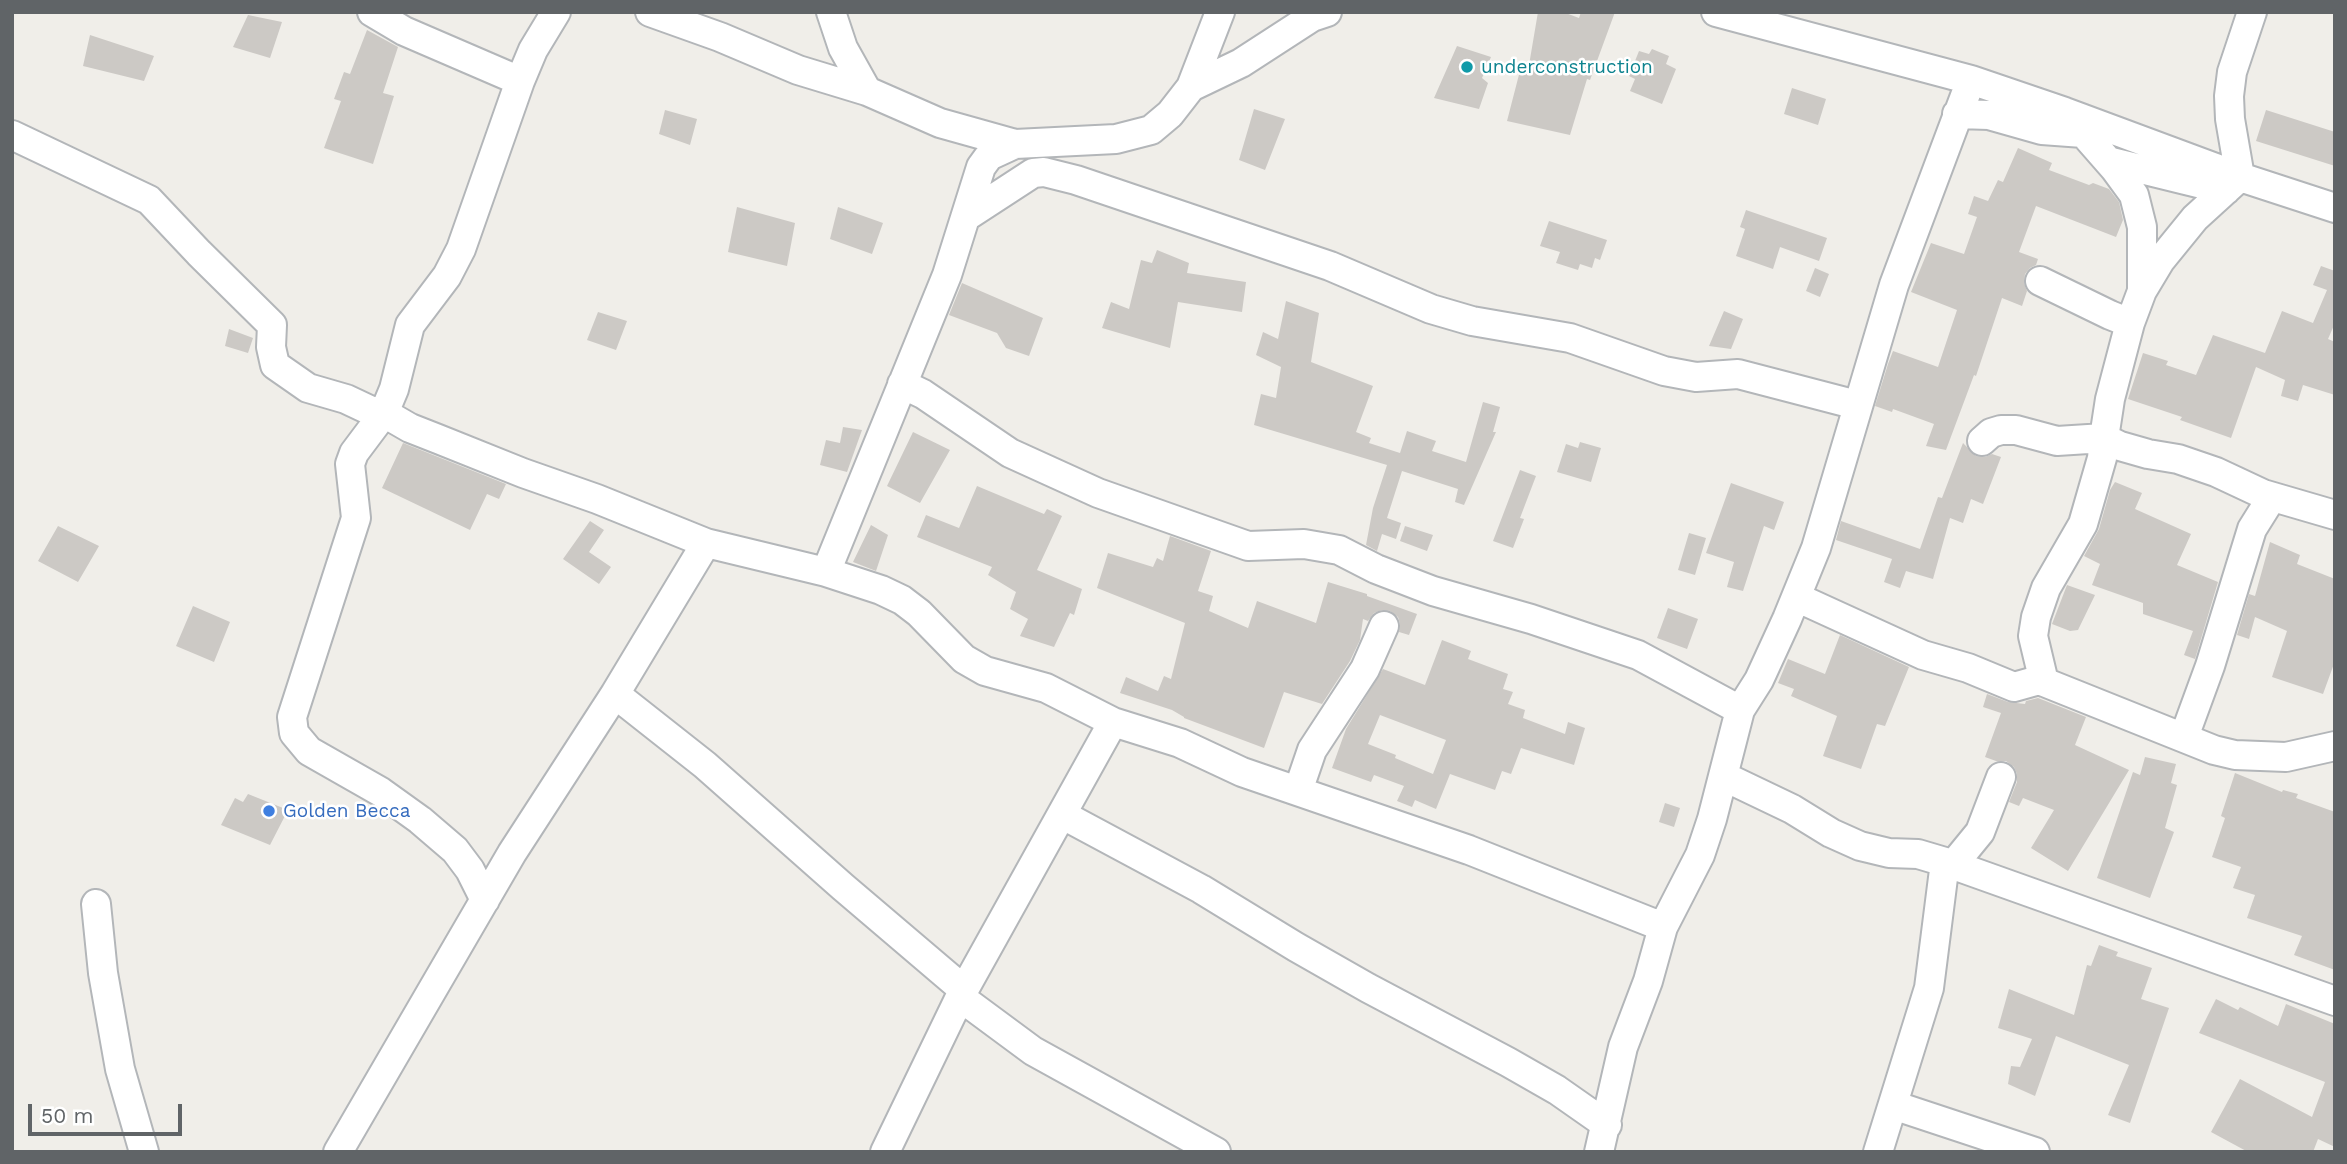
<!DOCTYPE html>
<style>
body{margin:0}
#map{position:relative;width:2347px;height:1164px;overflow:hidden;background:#f0eee9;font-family:"Work Sans",sans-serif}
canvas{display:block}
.frame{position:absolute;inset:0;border:14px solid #606467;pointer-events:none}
.scale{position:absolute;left:28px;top:1104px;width:154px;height:32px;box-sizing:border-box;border:4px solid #606467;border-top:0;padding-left:9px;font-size:21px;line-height:24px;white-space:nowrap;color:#606467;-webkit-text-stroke:5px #fff;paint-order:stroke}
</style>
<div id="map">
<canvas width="2347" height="1164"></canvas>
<div class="frame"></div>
<div class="scale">50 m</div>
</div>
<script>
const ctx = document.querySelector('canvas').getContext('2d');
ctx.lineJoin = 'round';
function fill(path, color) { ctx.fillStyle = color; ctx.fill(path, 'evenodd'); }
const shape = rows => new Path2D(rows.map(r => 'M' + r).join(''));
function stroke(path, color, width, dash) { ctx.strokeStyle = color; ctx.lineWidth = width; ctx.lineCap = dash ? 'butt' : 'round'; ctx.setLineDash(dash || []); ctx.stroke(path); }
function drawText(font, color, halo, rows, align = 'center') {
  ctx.font = font + ' "Work Sans",sans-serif'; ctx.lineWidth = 5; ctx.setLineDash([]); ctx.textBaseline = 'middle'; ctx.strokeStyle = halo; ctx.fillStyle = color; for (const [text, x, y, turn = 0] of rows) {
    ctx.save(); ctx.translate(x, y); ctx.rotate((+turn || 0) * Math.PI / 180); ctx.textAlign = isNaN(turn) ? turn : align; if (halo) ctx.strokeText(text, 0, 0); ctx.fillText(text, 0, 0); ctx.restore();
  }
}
fill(shape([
 [1538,12,1563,12,1579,18,1581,12,1615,12,1590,80,1587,79,1570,135,1507,121,1522,63,1529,65],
 [248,15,282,22,270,58,233,47],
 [367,30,398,47,383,93,394,96,373,164,324,148,341,101,334,99,344,72,350,74],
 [90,35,154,56,144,81,83,66],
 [1457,46,1491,57,1482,78,1488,83,1479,109,1434,98],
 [1652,49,1669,56,1666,64,1676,69,1662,104,1630,91,1635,79,1629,76,1639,51,1649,54],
 [1792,88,1826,99,1818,125,1784,114],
 [1254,109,1285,119,1265,170,1239,160],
 [665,110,697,119,690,145,659,134],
 [2266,110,2335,132,2335,166,2256,141],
 [2018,148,2052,163,2049,170,2089,185,2093,183,2109,189,2119,202,2123,220,2116,237,2036,206,2019,252,2038,259,2036,265,2030,268,2025,274,2024,283,2027,291,2022,306,2002,298,1976,376,1974,375,1946,450,1926,446,1934,424,1893,409,1892,412,1875,406,1888,364,1893,351,1938,367,1957,310,1911,292,1931,243,1964,254,1977,217,1968,214,1974,196,1988,201,1998,180,2003,182],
 [737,207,795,223,787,266,728,252],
 [838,207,883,223,872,254,830,239],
 [1746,210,1827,238,1819,261,1780,247,1773,269,1736,256,1745,229,1740,227],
 [1549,221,1607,240,1600,260,1595,258,1592,268,1580,264,1578,270,1556,263,1560,252,1540,246],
 [1157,250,1189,263,1187,273,1246,282,1242,312,1178,302,1170,348,1102,328,1111,302,1129,309,1141,260,1152,263],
 [2321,266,2335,271,2335,323,2328,339,2335,342,2335,395,2303,385,2298,401,2281,396,2285,380,2256,367,2231,438,2180,420,2182,417,2128,399,2143,353,2168,361,2166,365,2196,375,2213,335,2265,353,2282,311,2313,323,2327,290,2313,285],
 [1815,268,1829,274,1820,297,1806,291],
 [962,283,1043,318,1029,356,1006,348,997,333,949,315],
 [1286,301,1319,313,1311,362,1373,386,1356,432,1371,438,1369,443,1400,453,1407,431,1436,441,1432,451,1466,462,1483,402,1500,407,1493,432,1496,432,1464,505,1455,502,1458,489,1402,471,1387,518,1401,523,1396,539,1382,534,1377,551,1366,545,1373,508,1387,465,1254,425,1261,394,1276,398,1281,367,1256,355,1263,332,1278,339],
 [1724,311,1743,319,1731,349,1709,346],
 [598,312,627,321,616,350,587,340],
 [229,329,253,338,248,353,225,346],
 [843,427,862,430,847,472,820,465,826,440,840,443],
 [913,432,950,450,920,503,887,486],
 [1580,442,1601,448,1591,482,1557,472,1566,444,1578,448],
 [403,443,506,484,499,499,487,494,470,530,382,488],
 [1963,443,1976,456,1985,457,1992,454,2001,457,1983,504,1971,499,1963,523,1950,518,1933,579,1906,571,1900,588,1884,582,1892,559,1836,540,1841,521,1920,549,1938,497,1942,498],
 [1520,470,1536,476,1520,518,1524,519,1513,548,1493,541],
 [2115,482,2142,493,2135,509,2191,534,2177,565,2218,582,2195,659,2184,655,2193,631,2143,614,2143,603,2092,585,2100,564,2084,556,2099,529,2110,490],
 [1731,483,1784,502,1774,530,1764,526,1743,591,1727,587,1734,562,1706,553],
 [977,486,1044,514,1047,509,1062,516,1037,570,1082,589,1074,615,1070,613,1054,647,1020,636,1028,619,1010,609,1016,592,988,575,992,567,917,537,926,515,959,528],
 [590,521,604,530,589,552,611,567,599,584,563,559],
 [871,525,888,535,876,571,853,562],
 [58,526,99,546,78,582,38,561],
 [1405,526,1433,535,1427,551,1400,541],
 [1689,533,1706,538,1695,575,1678,570],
 [1170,536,1211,551,1198,591,1213,596,1209,611,1248,628,1257,601,1316,623,1328,582,1367,594,1367,596,1417,614,1409,635,1399,632,1400,624,1398,617,1390,611,1382,610,1374,613,1368,621,1363,619,1360,640,1350,661,1322,704,1284,692,1264,748,1184,718,1184,717,1172,710,1120,693,1126,677,1158,691,1164,676,1171,679,1185,623,1097,588,1108,553,1153,567,1157,558,1163,561],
 [2270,542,2300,555,2297,564,2335,579,2335,661,2323,694,2272,677,2287,631,2255,617,2249,639,2237,635,2249,594,2255,596],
 [2067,585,2095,595,2078,630,2070,631,2052,624],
 [193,606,230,622,214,662,176,646],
 [1668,608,1698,619,1687,649,1657,638],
 [1840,635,1909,667,1885,726,1877,724,1861,769,1823,756,1837,716,1791,696,1794,689,1778,683,1788,659,1825,674],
 [1442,640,1471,651,1468,659,1508,674,1503,689,1513,692,1508,704,1525,710,1523,718,1565,734,1568,722,1585,728,1574,765,1521,748,1511,774,1502,771,1495,790,1450,774,1436,809,1415,800,1412,807,1397,801,1404,786,1374,775,1371,782,1332,768,1346,729,1383,669,1425,685],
 [1380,715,1446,740,1433,774,1395,758,1396,755,1368,744],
 [1987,694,2008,702,2025,704,2026,701,2038,698,2086,717,2075,745,2129,770,2068,871,2031,848,2054,810,2023,798,2019,806,2009,802,2017,782,2017,774,2014,767,2006,761,1996,761,1985,757,2001,713,1983,707],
 [2145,757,2176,764,2171,783,2177,785,2165,828,2174,832,2150,898,2097,878,2133,772,2140,775],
 [2235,773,2282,792,2283,790,2298,794,2296,798,2335,812,2335,970,2294,955,2302,936,2247,918,2255,895,2233,888,2241,867,2212,857,2225,818,2221,816],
 [248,794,288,810,270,845,221,825,235,798,243,802],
 [1665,803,1680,808,1674,827,1659,822],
 [2099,945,2118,952,2116,956,2152,968,2141,999,2169,1008,2130,1123,2108,1115,2129,1065,2056,1036,2035,1096,2008,1084,2011,1066,2020,1067,2032,1039,1998,1028,2009,989,2074,1015,2087,965,2091,966],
 [2216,999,2238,1010,2240,1007,2278,1026,2286,1004,2335,1024,2335,1147,2318,1139,2313,1152,2248,1152,2211,1132,2240,1079,2312,1117,2325,1082,2199,1033]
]), '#ccc9c5');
const minor = shape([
 [372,12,404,31,520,81],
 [650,12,720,37,798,70,867,91,940,123,1015,144],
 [831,12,843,48,867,91],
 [1716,12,1971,80,2065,112,2240,177,2335,208],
 [2252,12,2232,72,2229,96,2230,119,2240,177,2195,218,2160,261,2142,291,2130,323,2110,399,2104,438,2120,446,2148,454,2178,459,2216,472,2263,494,2335,515],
 [1191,87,1220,12],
 [2066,113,2115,169,2134,195,2142,227,2142,291],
 [1957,114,1989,115,2042,130,2083,133],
 [12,135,149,200,199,253,272,325,271,347,275,365,308,388,346,399,382,416],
 [2108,161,2226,190],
 [967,216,1033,173,1044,172,1076,180,1330,266,1431,309,1472,321,1570,338,1664,371,1696,377,1738,374,1857,405],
 [2040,281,2110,315,2130,323],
 [902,384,923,394,1010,453,1098,493,1248,546,1304,544,1339,550,1376,569,1433,591,1531,619,1638,655,1740,710],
 [384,413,410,428,438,439,523,473,597,499,706,543,826,572,881,590,902,600,919,613,964,659,985,671,1046,688,1113,722,1180,743,1242,772,1469,850,1663,927],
 [1982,441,1991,433,2001,430,2016,430,2057,441,2104,438,2102,458,2083,524,2046,588,2036,617,2033,636,2044,682],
 [826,572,947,275,981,167,989,156,1015,144,1116,139,1151,130,1170,114,1191,87,1241,63,1312,17,1327,12],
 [1796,597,1923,655,1968,668,2014,687,2039,680,2214,750,2235,755,2286,757,2335,746],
 [615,694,705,765,843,887,964,990],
 [2184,737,2210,666,2252,529,2272,497],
 [1723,776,1792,809,1831,833,1860,846,1889,853,1918,854,1945,862,2335,1001],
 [1298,791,1312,750,1365,669,1384,626],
 [1063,815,1201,889,1296,947,1368,988,1508,1062,1557,1090,1607,1125],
 [1953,865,1980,832,2001,777],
 [485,900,470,870,455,850,420,820,381,792,309,751,294,733,292,717,356,518,350,464,354,453,384,413,394,389,410,325,447,276,461,249,520,81,533,50,556,12],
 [96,904,103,973,120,1069,144,1152],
 [960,997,1033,1051,1216,1152],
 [1893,1105,2035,1152],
 [338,1152,512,853,615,694,706,543],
 [885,1152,960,997,1113,722],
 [1599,1152,1623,1047,1648,981,1663,927,1700,855,1712,819,1740,710,1759,680,1787,619,1816,548,1894,285,1971,80],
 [1878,1152,1929,988,1945,862]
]);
stroke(minor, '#b3b6b9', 32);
stroke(minor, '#fff', 28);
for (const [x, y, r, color] of [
 [1467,67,7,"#0f9aa8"],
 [269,811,7,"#3f7fe0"]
]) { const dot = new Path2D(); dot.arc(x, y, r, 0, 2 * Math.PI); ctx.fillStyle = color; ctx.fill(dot); stroke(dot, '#fff', 2.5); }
drawText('19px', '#0d838f', '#fff', [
 ["underconstruction",1481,67]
], 'left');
drawText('19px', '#366cbe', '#fff', [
 ["Golden Becca",283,811]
], 'left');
</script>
